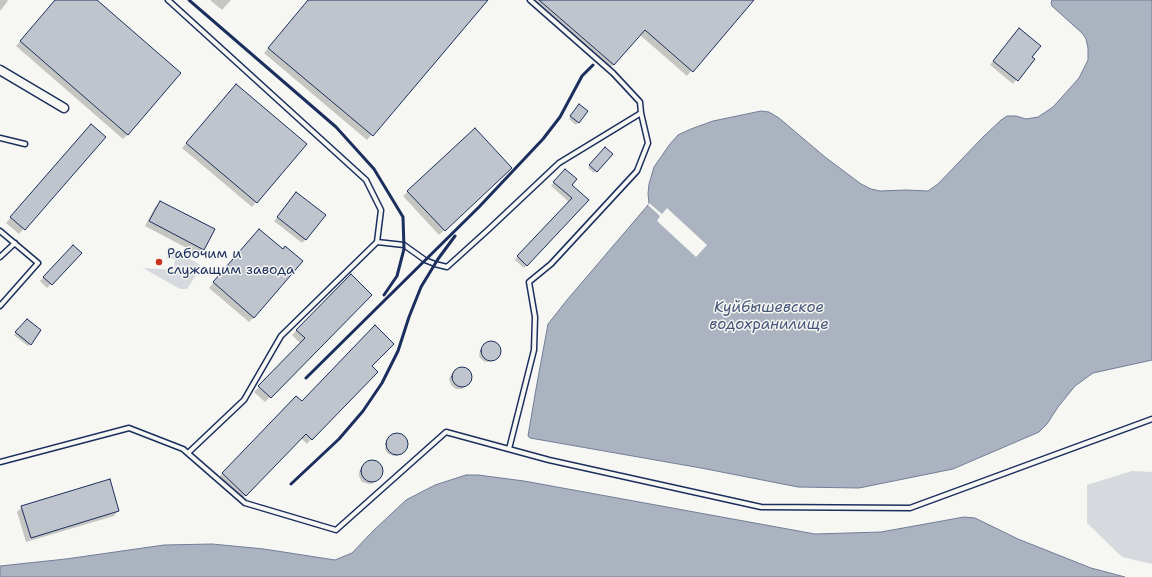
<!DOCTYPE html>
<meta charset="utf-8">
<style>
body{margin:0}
canvas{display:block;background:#f6f6f2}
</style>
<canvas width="1152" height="577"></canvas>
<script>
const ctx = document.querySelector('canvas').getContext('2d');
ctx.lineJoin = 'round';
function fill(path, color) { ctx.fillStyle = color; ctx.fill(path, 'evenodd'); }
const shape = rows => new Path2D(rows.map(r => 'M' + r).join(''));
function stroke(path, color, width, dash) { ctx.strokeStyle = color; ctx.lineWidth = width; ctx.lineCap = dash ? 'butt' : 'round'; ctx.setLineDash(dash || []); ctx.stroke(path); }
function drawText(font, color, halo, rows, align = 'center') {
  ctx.font = font + ' "Shantell Sans",sans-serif'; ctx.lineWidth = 3; ctx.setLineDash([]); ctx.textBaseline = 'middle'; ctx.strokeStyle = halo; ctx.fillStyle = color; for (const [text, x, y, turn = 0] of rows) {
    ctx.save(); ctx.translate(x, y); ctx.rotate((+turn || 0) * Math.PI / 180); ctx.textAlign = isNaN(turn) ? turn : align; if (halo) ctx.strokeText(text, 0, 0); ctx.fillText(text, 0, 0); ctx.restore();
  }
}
fill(shape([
 [171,249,199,264,201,267,200,269,187,289,180,289,143,268,174,270,175,259,166,258],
 [1132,471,1152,472,1152,564,1122,557,1087,523,1087,485]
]), '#d6d9dd');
const water = shape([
 [1052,0,1152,0,1152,360,1093,373,1075,386,1058,407,1047,424,1039,432,953,469,859,488,798,487,701,468,530,438,528,436,536,389,548,324,567,300,648,205,649,203,648,194,649,184,654,167,670,144,678,135,691,129,713,121,761,111,769,112,779,118,825,157,861,184,871,189,880,191,906,190,928,191,938,184,983,137,1001,120,1007,116,1016,116,1026,119,1038,117,1053,107,1079,78,1088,60,1088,48,1086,39,1083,34,1052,6,1051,3,1052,0],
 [466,475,478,475,524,481,815,534,881,532,964,517,975,518,1018,539,1091,568,1125,577,0,577,0,566,66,559,164,545,212,544,264,549,335,560,352,553,373,531,406,500,435,485,466,475]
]);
fill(water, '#abb2c0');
stroke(water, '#717e99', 1);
fill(shape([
 [649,203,662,214,667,208,707,245,696,257,657,221,660,216,648,205]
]), '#f6f6f2');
fill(shape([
 [0,0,7,0,8,1,0,11],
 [56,0,95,0,128,134,123,139,16,46],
 [210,0,231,0,222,10],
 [309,0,486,0,367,140,264,53],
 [529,0,747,0,687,76,640,35,609,69],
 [1016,33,1030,57,1033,59,1013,84,990,65],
 [232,90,306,145,252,207,182,148],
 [577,108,587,111,576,125,569,119],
 [475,129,506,172,439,235,403,196],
 [87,130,104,137,19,234,6,223],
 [605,149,611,154,594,173,588,168],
 [562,173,571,185,588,200,524,268,515,260,569,202,551,186],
 [293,197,306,239,302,243,274,221],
 [160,202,203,249,198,254,145,226,155,207],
 [254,235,282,250,254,317,249,322,209,288],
 [70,249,80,253,47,288,40,281],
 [351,276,370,295,265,402,254,392,301,344,292,335],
 [28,320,30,344,28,346,14,335],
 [492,341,495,342,499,346,500,348,499,354,493,361,485,362,481,359,479,356,480,350,486,343],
 [371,366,376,372,311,439,307,444,301,438,241,500,218,478,296,397,302,402],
 [460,367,466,368,470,372,472,378,469,383,462,389,456,389,451,385,449,379,452,373],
 [398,434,403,436,407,445,402,453,397,456,394,456,388,454,385,449,387,440,389,438],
 [369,461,378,463,382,472,377,480,372,484,369,484,362,482,359,476,359,473,361,467],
 [22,507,118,511,114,516,26,542,17,512]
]), '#0003');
const building = shape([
 [55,0,97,0,181,73,128,135,20,41,55,0],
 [308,0,488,0,373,136,268,48,308,0],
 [539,0,754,0,693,72,645,30,614,65,539,0],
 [1019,28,1041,46,1032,57,1035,59,1018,81,993,61,1019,28],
 [236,84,307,144,257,203,186,143,236,84],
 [579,104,588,111,579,123,570,116,579,104],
 [91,124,106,137,25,230,10,217,91,124],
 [475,128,512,168,445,231,407,191,475,128],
 [605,147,613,154,597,172,589,165,605,147],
 [565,169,577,179,572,185,589,200,527,266,517,256,572,198,553,182,565,169],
 [296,192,326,215,306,240,277,217,296,192],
 [160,201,215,229,204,250,149,221,160,201],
 [259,229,283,249,285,246,303,261,254,318,213,282,259,229],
 [73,245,82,253,52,285,43,277,73,245],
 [351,274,372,295,271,398,258,386,305,338,296,330,351,274],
 [27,319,41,330,31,345,15,332,27,319],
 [375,325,394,344,372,366,378,372,312,440,306,434,246,496,222,473,296,396,302,401,375,325],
 '481 351a10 10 0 1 1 20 0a10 10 0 1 1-20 0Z',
 '452 377a10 10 0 1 1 20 0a10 10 0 1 1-20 0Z',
 '386 444a11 11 0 1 1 22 0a11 11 0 1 1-22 0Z',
 '361 471a11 11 0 1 1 22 0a11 11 0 1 1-22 0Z',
 [110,479,119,511,31,538,21,506,110,479]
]);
fill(building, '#c0c4cd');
stroke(building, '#1b2f5e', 1);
const service = shape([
 [168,0,366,180,381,210,377,242,281,336,244,400,188,453],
 [0,138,25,144],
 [0,231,38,263,0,306],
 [377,242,404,245,425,260,435,264,447,267,489,229,559,163,641,113],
 [0,257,15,243],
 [509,449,534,350,535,317,529,282,551,264,637,171,648,143,641,113,640,102,613,73,530,0],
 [0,462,129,428,183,449,245,503,336,530,446,432,549,460,761,507,910,508,1152,419]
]);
const minor = shape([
 [0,70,64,108]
]);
stroke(service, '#1b2f5e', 7);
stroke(minor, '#1b2f5e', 11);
stroke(service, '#f6f6f2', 4);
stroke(minor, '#f6f6f2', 8);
stroke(shape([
 [189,0,336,127,374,169,403,217,404,249,397,276,384,295],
 [306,378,479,207,543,139,560,117,582,76,593,65],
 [291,484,339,439,363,411,382,383,398,351,409,317,421,287,438,259,455,236]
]), '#1b2f5e', 3);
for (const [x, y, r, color] of [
 [159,262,4,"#c8321e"]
]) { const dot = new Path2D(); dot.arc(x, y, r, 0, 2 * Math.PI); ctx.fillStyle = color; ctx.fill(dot); stroke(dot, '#f6f6f2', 1.5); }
drawText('14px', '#1b2f5e', '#f6f6f2', [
 ["Рабочим и",167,254],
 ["служащим завода",167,270]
], 'left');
drawText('italic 15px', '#46567b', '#f6f6f2', [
 ["Куйбышевское",769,308],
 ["водохранилище",769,325]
]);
</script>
